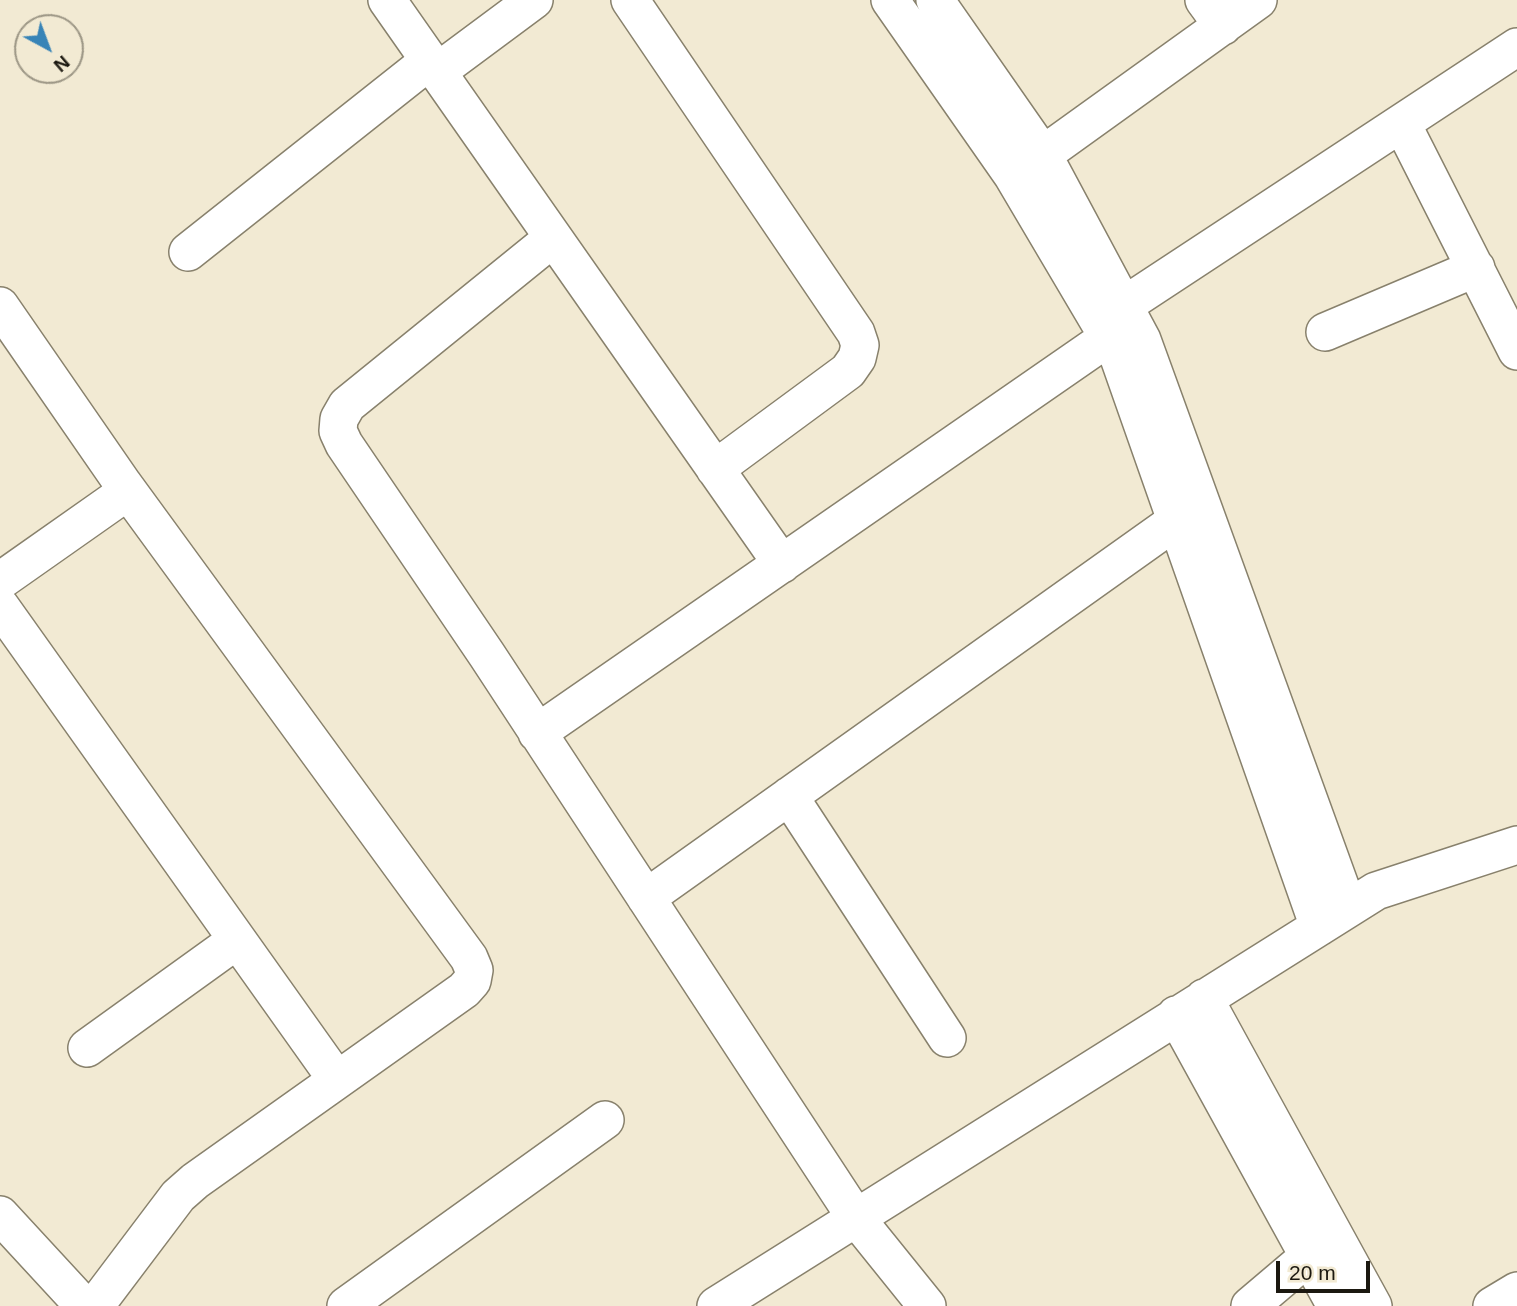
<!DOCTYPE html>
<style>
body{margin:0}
#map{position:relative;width:1517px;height:1306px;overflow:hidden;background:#f2ead3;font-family:Arial,sans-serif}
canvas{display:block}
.north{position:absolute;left:14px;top:14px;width:70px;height:70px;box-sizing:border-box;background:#f2ead3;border:2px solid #9c9685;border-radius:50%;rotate:139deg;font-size:19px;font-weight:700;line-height:28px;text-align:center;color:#1b1810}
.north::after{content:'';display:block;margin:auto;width:24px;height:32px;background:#3884b7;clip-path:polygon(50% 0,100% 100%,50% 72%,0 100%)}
.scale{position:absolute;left:1276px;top:1261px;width:94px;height:32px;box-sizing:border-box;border:4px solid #1b1810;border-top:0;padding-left:9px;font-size:21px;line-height:24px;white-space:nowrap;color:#1b1810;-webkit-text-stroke:5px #f2ead3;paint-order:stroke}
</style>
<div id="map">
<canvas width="1517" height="1306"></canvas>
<div class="north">N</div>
<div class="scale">20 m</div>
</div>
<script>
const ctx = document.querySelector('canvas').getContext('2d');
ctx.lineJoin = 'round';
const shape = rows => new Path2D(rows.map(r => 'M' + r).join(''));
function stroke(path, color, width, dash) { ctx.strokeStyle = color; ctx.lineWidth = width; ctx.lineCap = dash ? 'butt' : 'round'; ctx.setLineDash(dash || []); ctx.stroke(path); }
const street = shape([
 [387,0,782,564],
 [630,0,856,333,860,345,857,358,848,371,715,469],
 [890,0,1013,176,1117,352,1319,927],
 [935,0,1043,155,1142,340,1348,908],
 [1204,0,1223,26],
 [437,72,534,0],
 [1402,124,1517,351],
 [1023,169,1258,0],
 [553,238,347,405,339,419,338,431,344,444,487,655,856,1218,927,1306],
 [188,252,429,61],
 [0,306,123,484,469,958,474,970,472,981,464,990,195,1181,178,1196,95,1306],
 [1105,318,1517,47],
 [1325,332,1476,268],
 [0,581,128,491],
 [0,606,337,1080],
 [537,733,1109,337],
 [789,796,947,1038],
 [646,898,1194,508],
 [1204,998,1373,1306],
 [1176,1015,1336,1306],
 [87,1048,237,940],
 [0,1215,84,1306],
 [346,1306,605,1120],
 [716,1306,1376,891,1517,845],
 [1250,1306,1309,1256],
 [1492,1306,1517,1291]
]);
stroke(street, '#88816c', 40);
stroke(street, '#fff', 37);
</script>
